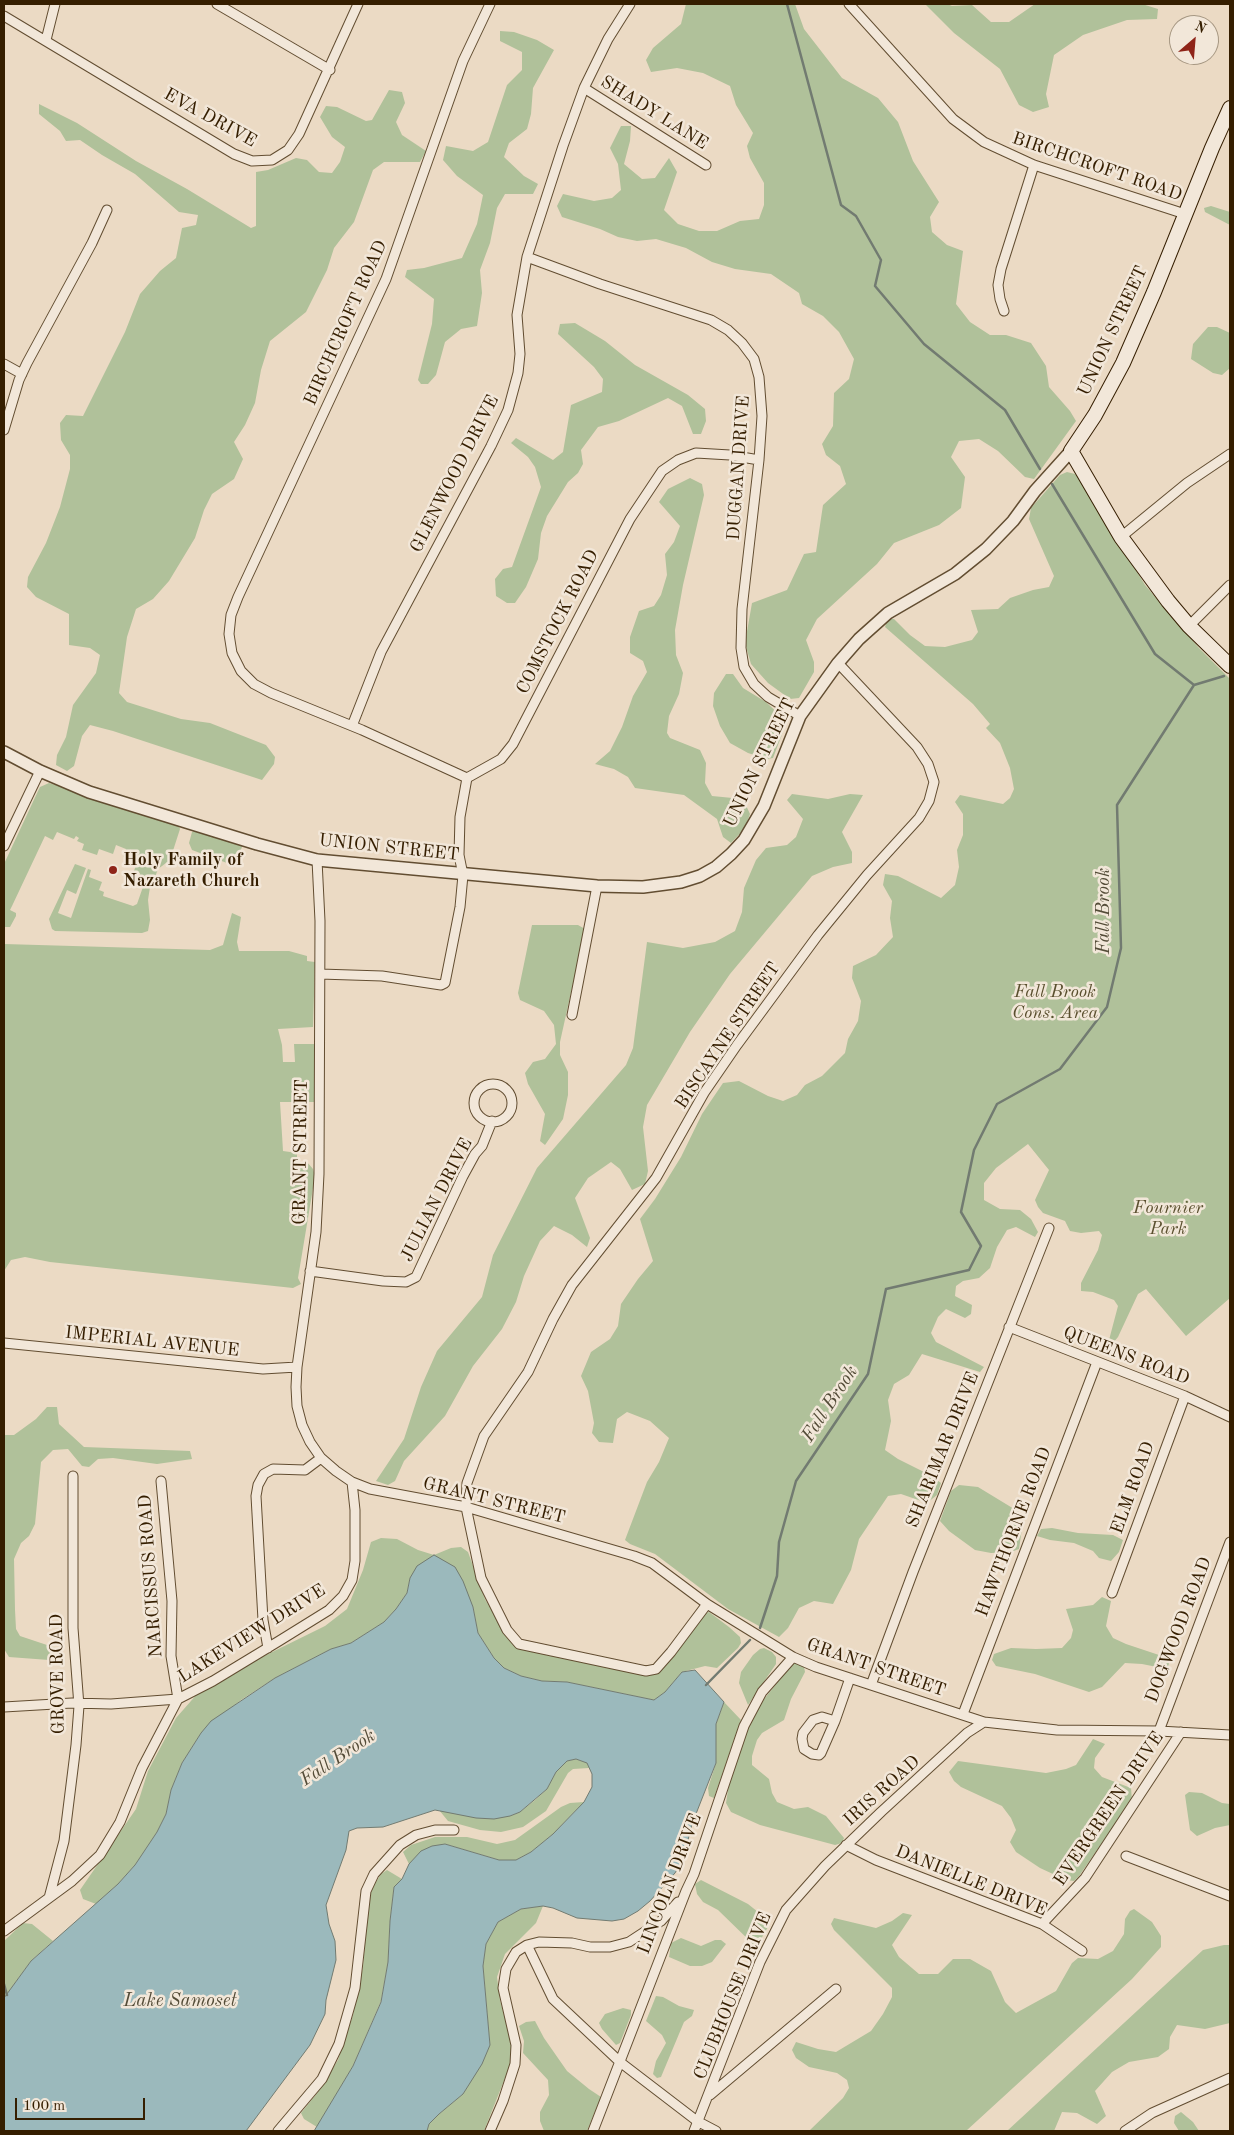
<!DOCTYPE html>
<style>
body{margin:0}
#map{position:relative;width:1234px;height:2135px;overflow:hidden;background:#ebdac4;font-family:"Old Standard TT",serif}
canvas{display:block}
.frame{position:absolute;inset:0;border:5px solid #351e00;pointer-events:none}
.north{position:absolute;left:1169px;top:15px;width:50px;height:50px;box-sizing:border-box;background:#f2e7d9;border:1px solid #a69782;border-radius:50%;rotate:27deg;font-size:14px;font-weight:700;line-height:20px;text-align:center;color:#351e00}
.north::after{content:'';display:block;margin:auto;width:18px;height:22px;background:#8f2418;clip-path:polygon(50% 0,100% 100%,50% 72%,0 100%)}
.scale{position:absolute;left:15px;top:2098px;width:130px;height:22px;box-sizing:border-box;border:2px solid #351e00;border-top:0;padding-left:6px;font-size:15px;line-height:18px;white-space:nowrap;color:#351e00;-webkit-text-stroke:4px #f2e7d9;paint-order:stroke}
</style>
<div id="map">
<canvas width="1234" height="2135"></canvas>
<div class="frame"></div>
<div class="north">N</div>
<div class="scale">100 m</div>
</div>
<script>
const ctx = document.querySelector('canvas').getContext('2d');
ctx.lineJoin = 'round';
function fill(path, color) { ctx.fillStyle = color; ctx.fill(path, 'evenodd'); }
const shape = rows => new Path2D(rows.map(r => 'M' + r).join(''));
function stroke(path, color, width, dash) { ctx.strokeStyle = color; ctx.lineWidth = width; ctx.lineCap = dash ? 'butt' : 'round'; ctx.setLineDash(dash || []); ctx.stroke(path); }
function drawText(font, color, halo, rows, align = 'center') {
  ctx.font = font + ' "Old Standard TT",serif'; ctx.lineWidth = 5; ctx.setLineDash([]); ctx.textBaseline = 'middle'; ctx.strokeStyle = halo; ctx.fillStyle = color; for (const [text, x, y, turn = 0] of rows) {
    ctx.save(); ctx.translate(x, y); ctx.rotate((+turn || 0) * Math.PI / 180); ctx.textAlign = isNaN(turn) ? turn : align; if (halo) ctx.strokeText(text, 0, 0); ctx.fillText(text, 0, 0); ctx.restore();
  }
}
fill(shape([
 [686,4,795,4,804,29,842,78,878,98,898,122,913,161,939,202,930,217,932,232,947,245,963,251,956,304,970,322,990,335,1006,335,1031,343,1046,366,1049,387,1070,411,1076,421,1034,479,1025,477,998,451,979,439,959,441,951,457,965,477,961,508,939,525,894,543,877,564,817,619,806,640,814,662,814,672,799,698,790,699,768,683,751,664,745,643,752,603,787,590,804,554,816,552,823,505,846,484,840,466,826,455,822,444,833,426,834,393,849,379,854,359,839,332,823,316,802,304,799,293,771,274,735,269,712,262,686,248,656,239,637,241,618,237,600,229,562,217,557,206,563,194,594,201,612,198,621,190,618,164,610,148,621,126,631,126,630,141,624,164,642,179,655,178,669,158,677,172,664,210,678,224,699,231,717,231,740,221,759,219,764,205,764,183,750,158,747,146,753,133,736,105,730,86,703,73,677,68,651,72,646,60,653,48,681,24],
 [925,4,947,4,952,6,972,5,991,22,1009,22,1035,4,1142,4,1158,9,1157,19,1127,20,1083,35,1054,55,1046,94,1049,107,1033,112,1019,105,1000,69,954,33],
 [500,31,514,32,537,40,554,50,533,88,531,114,527,129,509,143,504,157,524,176,538,184,533,194,505,194,497,208,490,243,480,270,482,293,477,326,461,329,445,342,436,375,428,384,421,384,418,380,432,324,434,299,405,277,407,270,424,268,462,258,477,224,483,195,457,176,443,160,446,146,473,151,488,142,507,85,522,70,522,52,500,41],
 [389,90,402,92,405,103,396,122,402,135,426,151,420,162,384,162,373,170,354,222,334,248,327,270,306,312,270,341,261,370,255,403,245,425,234,442,243,459,234,479,212,494,204,510,195,538,169,581,153,599,136,609,127,637,119,693,127,702,181,719,210,723,266,745,275,757,274,764,262,780,113,731,90,725,82,736,74,766,67,771,56,765,57,755,66,737,73,705,96,673,100,655,90,648,69,645,69,614,36,597,27,587,28,577,46,543,60,507,70,469,70,455,61,440,60,423,66,415,83,416,125,332,140,294,160,271,176,258,182,228,196,225,198,215,179,212,135,174,102,155,80,140,66,141,60,131,39,114,39,104,77,123,136,161,187,189,251,228,256,226,256,172,268,170,296,158,307,160,319,172,332,173,340,162,345,147,332,137,320,117,326,106,337,107,366,121,372,120],
 [1211,206,1230,212,1230,225,1205,212,1204,208],
 [575,323,605,341,635,365,688,395,705,409,706,421,701,434,693,434,682,406,668,398,619,421,598,427,581,450,583,464,578,473,568,482,547,516,541,533,538,559,526,587,515,603,507,603,496,596,495,579,503,569,512,567,541,487,535,467,528,457,511,443,516,438,553,460,563,452,571,405,602,392,603,379,594,367,558,334,560,324],
 [1208,327,1217,327,1230,333,1230,368,1222,375,1213,373,1191,359,1193,344],
 [1067,472,1075,474,1083,483,1145,585,1199,648,1230,679,1230,1298,1186,1336,1146,1289,1138,1294,1118,1337,1113,1343,1109,1340,1118,1306,1114,1300,1093,1292,1081,1291,1081,1283,1098,1250,1102,1235,1099,1231,1081,1233,1070,1231,1065,1221,1043,1213,1038,1207,1035,1200,1049,1170,1028,1144,996,1168,984,1183,984,1200,1000,1209,1020,1210,1031,1219,1038,1232,1035,1237,1016,1227,1007,1230,997,1247,990,1268,979,1278,963,1281,956,1286,955,1296,972,1305,971,1314,965,1318,946,1309,938,1317,931,1333,936,1342,984,1367,980,1372,922,1354,909,1375,894,1384,888,1400,891,1421,885,1450,898,1459,928,1474,941,1483,937,1495,927,1503,901,1494,888,1496,859,1539,851,1570,833,1604,814,1601,799,1608,788,1628,779,1637,728,1609,655,1554,630,1544,625,1540,647,1482,659,1462,669,1438,650,1421,627,1412,617,1419,613,1443,599,1442,592,1433,594,1423,588,1391,581,1376,591,1352,610,1339,618,1326,621,1304,638,1279,653,1261,640,1219,655,1199,681,1157,702,1114,723,1083,739,1081,768,1096,783,1101,797,1095,805,1085,822,1076,845,1053,848,1039,858,1021,861,1001,852,978,853,966,876,955,893,937,890,918,892,901,883,885,885,874,898,876,941,898,955,885,959,867,957,850,963,835,963,814,955,802,960,795,1003,804,1010,798,1014,789,1010,768,1000,743,986,728,990,724,973,704,885,627,888,618,894,619,910,635,925,646,945,647,972,640,978,632,971,610,998,609,1010,598,1033,590,1049,587,1054,576,1029,519,1031,508,1060,475],
 [690,478,702,484,704,495,683,585,675,630,676,655,683,673,679,694,669,716,667,733,670,738,700,750,706,763,705,783,712,796,743,799,750,814,745,828,731,843,723,837,717,819,684,795,635,788,628,777,614,769,595,764,610,751,622,727,633,696,647,672,643,661,630,653,630,637,639,611,654,606,661,595,667,575,665,554,674,542,680,526,659,502,668,489],
 [726,674,733,674,743,688,766,702,783,718,786,724,773,758,767,759,748,753,730,743,720,726,713,706,714,693],
 [49,783,177,822,180,829,170,860,158,869,155,877,149,879,140,875,140,873,134,871,137,862,123,857,126,849,116,845,113,854,99,849,97,855,82,850,84,844,77,841,79,838,76,836,74,839,57,832,53,840,45,836,12,906,10,910,16,913,16,916,10,927,4,927,4,864,38,791,40,787],
 [792,794,828,799,850,794,863,795,842,832,852,852,852,863,833,867,812,876,730,974,690,1032,647,1105,643,1127,648,1171,645,1184,632,1190,620,1169,611,1162,588,1178,575,1198,590,1238,587,1247,572,1235,554,1226,540,1241,524,1276,516,1302,502,1329,473,1366,445,1416,404,1461,395,1481,388,1485,376,1481,404,1439,421,1387,437,1351,482,1297,493,1255,537,1168,626,1065,633,1048,647,942,683,948,715,942,735,931,742,912,744,888,756,860,766,848,787,845,796,837,803,819,787,800],
 [196,830,243,844,235,866,192,850,189,843,192,832],
 [75,864,86,868,76,894,67,890,58,913,71,918,88,869,91,870,89,877,102,882,99,890,104,892,103,896,133,906,137,904,144,884,150,887,148,900,150,920,148,931,142,933,55,931,52,929,49,919],
 [232,913,241,917,237,942,239,951,289,951,307,956,307,961,315,962,313,1027,278,1029,282,1045,283,1062,295,1062,294,1044,314,1044,316,1102,280,1102,283,1151,297,1153,297,1162,307,1162,313,1169,315,1176,298,1278,301,1284,293,1288,50,1262,25,1257,11,1260,4,1271,4,1278,4,944,210,950,223,945],
 [532,925,578,925,585,929,560,1042,560,1055,568,1072,568,1095,563,1119,545,1145,540,1141,545,1114,528,1084,525,1073,533,1062,545,1059,556,1044,554,1025,544,1011,520,1000,518,993],
 [47,1407,57,1407,59,1424,84,1447,190,1451,192,1459,157,1464,113,1458,98,1459,89,1467,82,1466,68,1449,53,1450,41,1462,35,1524,29,1536,21,1543,14,1559,15,1610,16,1629,20,1636,62,1650,62,1658,49,1660,9,1657,4,1649,4,1435,14,1435,36,1419],
 [959,1485,978,1487,1024,1515,1019,1549,1011,1552,991,1553,975,1550,949,1531,940,1521,951,1491],
 [1052,1528,1078,1533,1113,1535,1123,1540,1119,1552,1111,1561,1099,1558,1093,1551,1074,1543,1050,1540,1037,1536,1041,1529],
 [381,1538,397,1539,418,1550,434,1555,451,1548,461,1547,468,1552,485,1599,504,1632,514,1645,523,1649,649,1676,659,1671,706,1613,709,1612,729,1627,740,1637,741,1643,738,1648,717,1668,705,1666,682,1672,665,1692,654,1700,567,1682,542,1681,521,1676,504,1668,494,1658,478,1633,473,1607,410,1578,407,1593,396,1609,384,1622,351,1643,331,1649,275,1678,241,1700,201,1733,182,1763,171,1790,166,1814,157,1832,135,1865,118,1884,96,1904,83,1899,80,1890,136,1809,148,1771,176,1718,198,1693,256,1660,325,1626,347,1609,363,1570,371,1542],
 [1102,1597,1111,1601,1106,1626,1113,1638,1126,1644,1162,1656,1170,1661,1167,1669,1142,1664,1125,1663,1102,1687,1089,1692,1035,1674,996,1666,992,1660,994,1654,1011,1648,1036,1649,1062,1648,1071,1638,1073,1630,1066,1609,1093,1605],
 [764,1648,772,1652,776,1657,776,1664,748,1705,739,1683,741,1672,753,1655,760,1649],
 [794,1662,804,1666,805,1672,791,1699,784,1720,762,1733,757,1740,752,1756,752,1765,769,1779,772,1793,777,1802,794,1809,808,1807,826,1816,844,1838,842,1843,835,1845,760,1825,731,1812,726,1803,729,1784,746,1729,756,1709],
 [724,1702,741,1720,714,1798,709,1796,708,1788,716,1763,716,1724],
 [1093,1739,1105,1744,1095,1758,1094,1768,1102,1777,1131,1788,1132,1800,1079,1876,1074,1881,1066,1880,1040,1868,1016,1852,1010,1842,1016,1830,1011,1818,1002,1806,961,1787,954,1781,949,1772,958,1761,1046,1773,1066,1769,1076,1765],
 [576,1759,588,1763,589,1768,573,1769,568,1773,546,1811,523,1827,501,1832,480,1830,448,1821,439,1810,510,1816,520,1812,535,1800,547,1789,556,1772,567,1761],
 [1189,1792,1202,1793,1222,1803,1230,1804,1230,1825,1215,1828,1197,1836,1190,1830,1185,1795],
 [584,1802,553,1834,531,1852,516,1860,499,1860,445,1844,422,1851,409,1864,403,1852,411,1845,435,1837,467,1837,497,1844,515,1840,561,1807,570,1803],
 [387,1870,402,1879,394,1887,390,1921,388,1962,381,2001,353,2066,317,2127,304,2119,301,2113,318,2092,338,2060,353,2015,363,1967,368,1906,372,1888,381,1874],
 [701,1880,748,1904,758,1912,768,1923,768,1927,758,1944,755,1946,718,1910,703,1902,697,1894,695,1884],
 [543,1906,536,1923,505,1954,497,1977,500,2000,511,2041,511,2063,484,2131,427,2131,429,2124,439,2114,463,2094,490,2045,483,1966,486,1944,498,1922,521,1909],
 [1134,1909,1152,1922,1161,1936,1161,1947,1132,1979,966,2131,809,2131,843,2098,849,2088,847,2080,837,2073,809,2067,796,2058,792,2050,796,2042,818,2049,836,2052,871,2031,883,2014,892,1997,892,1988,834,1930,831,1924,834,1918,876,1928,892,1921,903,1913,912,1915,892,1945,899,1957,919,1974,938,1974,953,1959,970,1959,991,1971,1005,2002,1016,2013,1056,1991,1072,1963,1078,1958,1098,1959,1113,1951,1124,1934,1125,1919,1130,1911],
 [23,1923,32,1924,53,1941,31,1961,4,1998,4,1941],
 [681,1938,701,1946,715,1940,721,1940,726,1944,712,1962,702,1966,690,1966,669,1957,671,1943],
 [1224,1945,1230,1945,1230,2023,1205,2029,1177,2025,1170,2037,1169,2049,1158,2057,1129,2062,1112,2072,1095,2091,1106,2116,1097,2124,1077,2113,1062,2112,1054,2131,1007,2131,1203,1950],
 [656,1996,663,1997,679,2006,694,2010,692,2016,684,2022,661,2077,657,2078,653,2074,656,2061,666,2043,662,2035,646,2021],
 [623,2008,631,2010,631,2015,620,2043,616,2045,602,2029,599,2023,605,2014],
 [535,2021,544,2038,567,2071,589,2089,601,2097,587,2131,544,2131,540,2121,540,2112,549,2095,548,2080,523,2053,524,2041,519,2026,526,2022],
 [1181,2112,1193,2122,1199,2131,1179,2131,1174,2123,1175,2116]
]), '#b0c19a');
const water = shape([
 [434,1555,455,1567,463,1581,473,1607,478,1633,494,1658,504,1668,521,1676,542,1681,567,1682,654,1700,665,1692,682,1672,695,1670,724,1702,716,1724,716,1763,692,1824,683,1860,675,1873,650,1901,638,1911,624,1919,612,1921,577,1918,553,1908,543,1906,521,1909,498,1922,486,1944,483,1966,490,2045,482,2064,463,2094,439,2114,429,2124,427,2131,314,2131,353,2066,381,2002,388,1962,390,1921,394,1887,402,1879,409,1864,421,1851,432,1846,445,1844,499,1860,516,1860,531,1852,553,1834,584,1802,592,1787,592,1774,587,1763,576,1759,567,1761,556,1772,547,1789,520,1812,510,1816,494,1819,476,1818,435,1810,383,1827,357,1828,349,1831,346,1850,326,1905,329,1924,335,1941,336,1960,326,2000,325,2014,310,2045,246,2131,4,2131,4,1998,31,1961,118,1884,135,1865,157,1832,166,1814,171,1790,182,1763,201,1733,211,1721,275,1678,331,1649,351,1643,384,1622,396,1609,407,1593,410,1578,417,1566,434,1555]
]);
fill(water, '#9bb9bc');
stroke(water, '#727b71', 1);
stroke(shape([
 [787,4,841,205,856,216,881,260,875,286,924,344,1005,410,1040,469],
 [1052,484,1155,654,1194,685],
 [760,1628,777,1576,779,1542,796,1481,868,1374,886,1289,969,1270,981,1246,961,1212,974,1150,997,1104,1060,1069,1107,1007,1121,948,1117,805,1194,685,1224,676],
 [706,1685,750,1640],
 [4,1984,7,1995]
]), '#727b71', 2.5);
const minor = shape([
 [217,4,330,70],
 [849,4,953,119,984,142,1034,165,1185,214],
 [4,16,234,154,252,161,272,160,288,150,299,134,358,4],
 [46,40,55,4],
 [584,88,706,165],
 [527,257,600,284,711,320,728,330,742,343,754,359,759,377,762,416,759,460,742,609,741,648,744,667,754,684,768,697,800,716],
 [1004,311,1000,299,998,285,1001,269,1034,165],
 [4,364,22,374],
 [4,430,19,380,27,363,92,243,107,210],
 [1121,537,1187,483,1230,454],
 [1189,626,1230,585],
 [352,726,381,652,491,446,508,410,518,373,520,354,517,315,527,257,563,146,584,88,608,39,630,4],
 [467,778,362,730,271,693,254,684,241,671,232,653,229,634,231,615,238,597,386,279,463,61,490,4],
 [4,846,40,771],
 [317,860,320,921,319,1174,316,1232,297,1367,296,1387,297,1406,302,1425,310,1442,321,1458,336,1471,352,1482,370,1489,466,1507,634,1556,652,1563,707,1604,793,1657,816,1667,984,1722,1057,1730,1159,1731,1230,1735],
 [320,974,382,976,441,985,445,983,460,907,463,875,459,855,460,817,467,778,501,759,513,744,630,519,662,471,678,460,696,453,730,455,759,460],
 [572,1015,597,886],
 '474 1103a19 19 0 1 1 38 0a19 19 0 1 1-38 0Z',
 [310,1271,383,1281,406,1282,416,1277,463,1176,475,1154,482,1146,492,1121],
 [1009,1327,1185,1396,1230,1417],
 [4,1343,263,1369,297,1367],
 [1112,1593,1185,1396],
 [707,1604,671,1652,656,1669,646,1671,519,1644,507,1630,481,1578,466,1507,467,1483,484,1436,528,1372,553,1319,572,1285,656,1178,704,1093,737,1045,818,935,867,875,919,818,929,801,934,782,928,764,917,747,838,663],
 [268,1648,263,1620,256,1496,258,1485,264,1474,273,1469,305,1470,321,1458],
 [871,1685,913,1572,1049,1228],
 [4,1707,72,1703,111,1704,178,1699,171,1656,172,1601,161,1481],
 [963,1714,1097,1362],
 [835,1721,821,1753,819,1755,812,1754,804,1749,802,1739,803,1733,813,1720,822,1717,835,1721,850,1678],
 [1159,1731,1230,1542],
 [846,1845,876,1860,1042,1924,1082,1951],
 [1126,1856,1230,1896],
 [49,1898,64,1841,76,1745,79,1706,73,1628,73,1476],
 [1042,1924,1085,1878,1181,1732],
 [4,1931,72,1881,100,1855,120,1822,142,1768,178,1699,213,1681,279,1641,329,1610,343,1596,352,1580,355,1561,355,1510,352,1482],
 [527,1945,553,1999,620,2062,697,2121,716,2131],
 [710,2095,836,1989],
 [278,2131,322,2079,339,2044,355,1988,366,1891,374,1874,400,1845,416,1835,435,1830,454,1830],
 [490,2131,503,2101,515,2064,516,2045,503,1988,506,1969,516,1952,527,1945,539,1942,572,1943,590,1947,610,1947,629,1942,661,1921,678,1902],
 [593,2131,686,1891,694,1874,744,1726,762,1692,793,1657],
 [694,2131,760,1962,786,1910,825,1866,881,1812,967,1733,984,1722],
 [1125,2131,1152,2113,1230,2078]
]);
const tertiary = shape([
 [4,752,40,771,89,792,257,844,317,860,597,886,643,887,681,882,700,876,716,867,731,854,744,840,764,806,800,716,838,663,859,639,888,613,955,574,986,549,1013,521,1035,491,1071,451]
]);
const secondary = shape([
 [1230,108,1212,148,1154,292,1123,363,1095,415,1071,451,1121,537,1168,601,1189,626,1230,666]
]);
stroke(minor, '#624d31', 11);
stroke(tertiary, '#624d31', 14);
stroke(secondary, '#351e00', 16);
stroke(minor, '#f2e7d9', 9);
stroke(tertiary, '#f2e7d9', 11);
stroke(secondary, '#f2e7d9', 14);
for (const [x, y, r, color] of [
 [113,870,5,"#8f2418"]
]) { const dot = new Path2D(); dot.arc(x, y, r, 0, 2 * Math.PI); ctx.fillStyle = color; ctx.fill(dot); stroke(dot, '#f2e7d9', 2); }
drawText('18px', '#351e00', '#f2e7d9', [
 ["SHADY LANE",654,113,32],
 ["EVA DRIVE",210,118,29],
 ["BIRCHCROFT ROAD",1097,167,19],
 ["BIRCHCROFT ROAD",346,323,-66],
 ["UNION STREET",1113,331,-65],
 ["DUGGAN DRIVE",739,468,-86],
 ["GLENWOOD DRIVE",455,474,-63],
 ["COMSTOCK ROAD",558,622,-63],
 ["UNION STREET",760,763,-64],
 ["UNION STREET",389,848,6],
 ["BISCAYNE STREET",728,1036,-56],
 ["GRANT STREET",301,1152,-89],
 ["JULIAN DRIVE",437,1200,-63],
 ["IMPERIAL AVENUE",152,1342,6],
 ["QUEENS ROAD",1126,1356,21],
 ["SHARIMAR DRIVE",943,1450,-68],
 ["ELM ROAD",1133,1488,-70],
 ["GRANT STREET",494,1501,14],
 ["HAWTHORNE ROAD",1014,1532,-69],
 ["NARCISSUS ROAD",151,1576,-94],
 ["DOGWOOD ROAD",1179,1630,-69],
 ["LAKEVIEW DRIVE",252,1634,-32],
 ["GRANT STREET",876,1668,19],
 ["GROVE ROAD",58,1674,-91],
 ["IRIS ROAD",882,1791,-42],
 ["EVERGREEN DRIVE",1109,1809,-56],
 ["DANIELLE DRIVE",971,1881,22],
 ["LINCOLN DRIVE",670,1884,-69],
 ["CLUBHOUSE DRIVE",733,1996,-68]
]);
drawText('bold 18px', '#351e00', '#f2e7d9', [
 ["Holy Family of",123,860],
 ["Nazareth Church",123,881]
], 'left');
drawText('italic 18px', '#5a4f2e', '#f2e7d9', [
 ["Fall Brook",1055,992],
 ["Cons. Area",1055,1013],
 ["Fournier",1168,1208],
 ["Park",1168,1229]
]);
drawText('italic 19px', '#544c38', '#f2e7d9', [
 ["Fall Brook",1104,911,-90],
 ["Fall Brook",830,1404,-57],
 ["Fall Brook",338,1758,-34],
 ["Lake Samoset",180,2001]
]);
</script>
